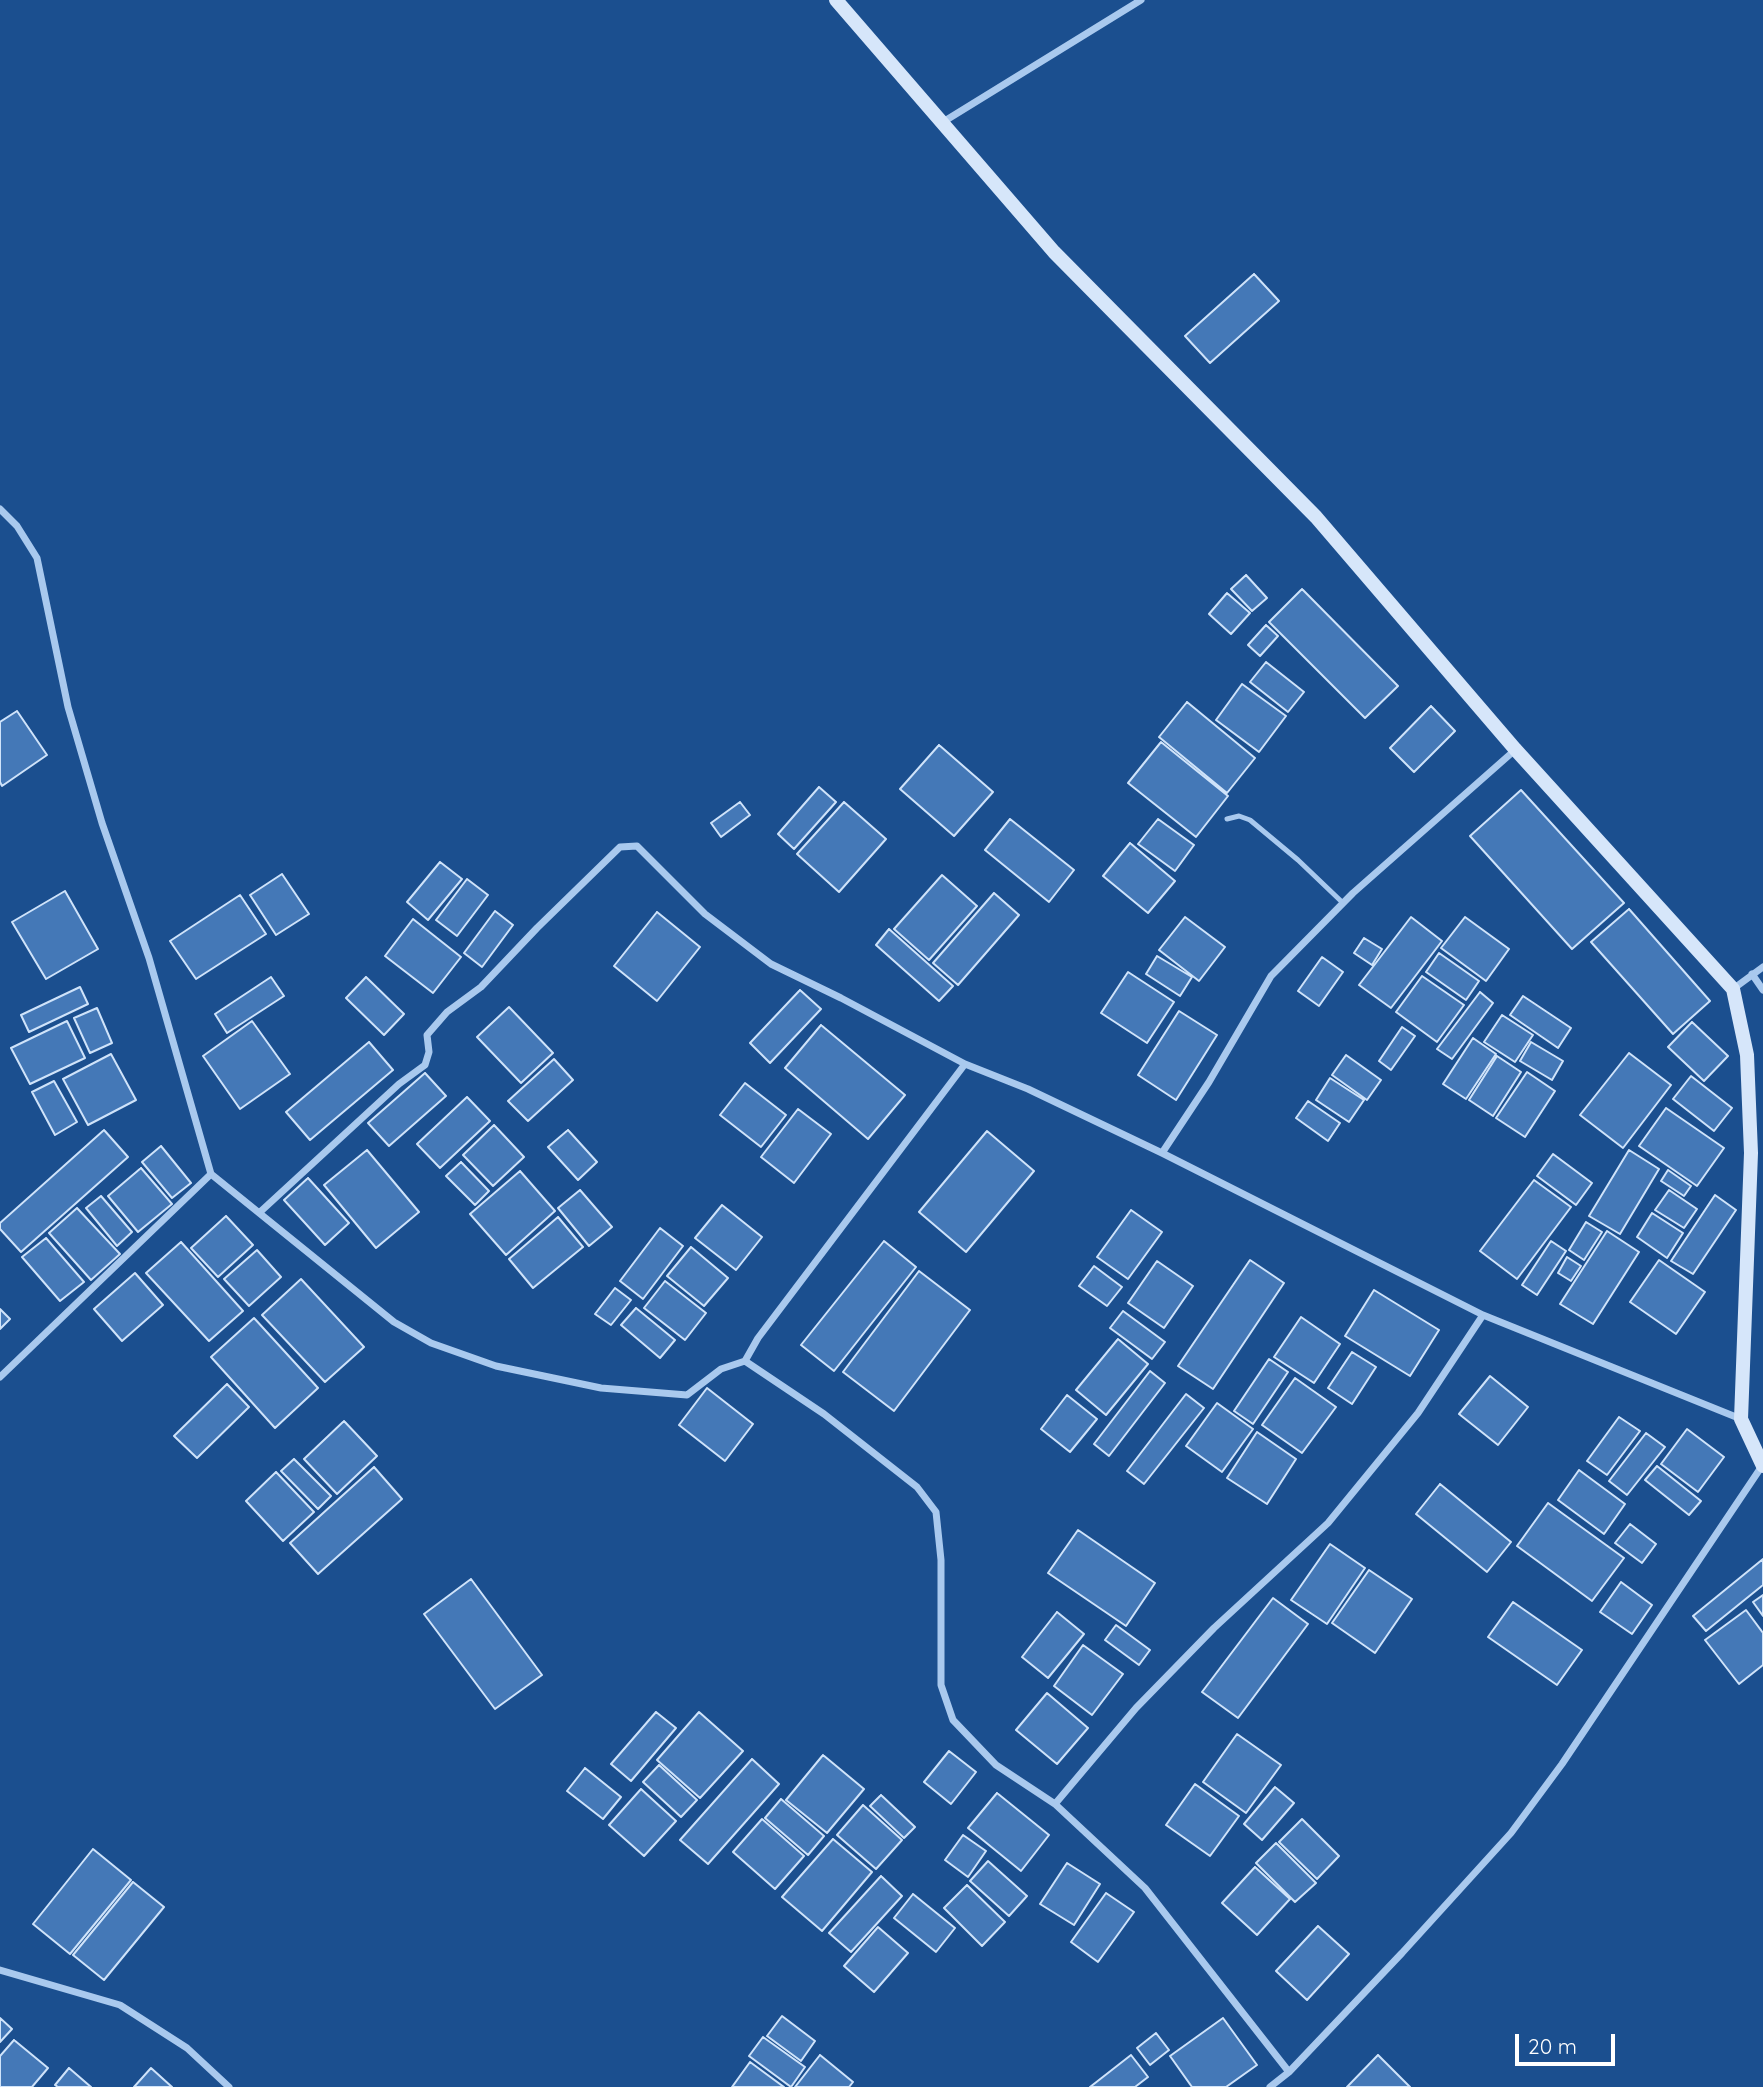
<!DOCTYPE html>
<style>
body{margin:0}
#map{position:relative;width:1763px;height:2087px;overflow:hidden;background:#1b4f8f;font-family:Quicksand,sans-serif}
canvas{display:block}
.scale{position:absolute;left:1515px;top:2034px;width:100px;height:32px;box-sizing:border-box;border:4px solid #fff;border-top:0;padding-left:9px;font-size:21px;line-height:24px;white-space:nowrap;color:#fff;-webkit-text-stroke:5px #1b4f8f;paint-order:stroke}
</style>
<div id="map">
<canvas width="1763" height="2087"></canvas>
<div class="scale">20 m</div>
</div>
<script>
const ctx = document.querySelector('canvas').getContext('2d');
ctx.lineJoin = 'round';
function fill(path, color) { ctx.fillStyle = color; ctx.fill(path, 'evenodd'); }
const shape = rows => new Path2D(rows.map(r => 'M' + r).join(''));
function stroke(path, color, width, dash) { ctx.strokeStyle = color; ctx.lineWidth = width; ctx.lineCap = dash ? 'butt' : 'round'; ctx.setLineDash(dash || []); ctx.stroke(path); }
const building = shape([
 [1254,274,1279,301,1210,363,1185,336,1254,274],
 [1246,575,1267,598,1252,611,1231,589,1246,575],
 [1302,589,1398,686,1365,718,1269,622,1302,589],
 [1227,593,1250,613,1231,634,1209,614,1227,593],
 [1266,625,1278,636,1260,656,1248,645,1266,625],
 [1266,662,1304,692,1288,712,1250,682,1266,662],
 [1242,684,1286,716,1259,752,1216,720,1242,684],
 [1187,702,1255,758,1227,793,1159,737,1187,702],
 [1431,706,1455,731,1414,772,1390,748,1431,706],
 [17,711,47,755,2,786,0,782,0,722,17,711],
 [1161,742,1228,796,1196,837,1128,783,1161,742],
 [939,745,993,792,954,836,900,789,939,745],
 [819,787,836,802,794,849,778,834,819,787],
 [1521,790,1624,903,1572,949,1470,836,1521,790],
 [740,802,750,815,721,837,711,823,740,802],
 [844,802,886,839,839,892,797,854,844,802],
 [1010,819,1074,870,1049,902,985,850,1010,819],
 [1158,819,1194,845,1175,871,1138,844,1158,819],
 [1130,843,1175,881,1148,913,1103,876,1130,843],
 [440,862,462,879,428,920,407,902,440,862],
 [282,874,309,914,276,935,250,895,282,874],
 [942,875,977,906,929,960,894,929,942,875],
 [467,879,488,895,457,936,436,920,467,879],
 [65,891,98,949,46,979,12,922,65,891],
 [994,893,1019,915,958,985,933,963,994,893],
 [240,895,266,934,196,979,170,941,240,895],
 [1629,909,1710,1001,1673,1034,1591,942,1629,909],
 [495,911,513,925,482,967,464,953,495,911],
 [657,912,700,947,657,1001,614,966,657,912],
 [1185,917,1225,947,1199,981,1159,950,1185,917],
 [1411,917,1442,941,1391,1008,1359,985,1411,917],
 [1465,917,1509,949,1486,981,1441,948,1465,917],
 [413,919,461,957,433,993,385,956,413,919],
 [889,929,953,986,939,1001,876,945,889,929],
 [1364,938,1382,949,1372,965,1354,953,1364,938],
 [1439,953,1479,981,1466,1000,1426,972,1439,953],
 [1157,956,1192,977,1180,996,1146,974,1157,956],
 [1322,957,1343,972,1319,1006,1298,991,1322,957],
 [1128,972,1174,1002,1147,1043,1101,1013,1128,972],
 [1422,976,1464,1005,1437,1042,1396,1012,1422,976],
 [271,977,284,996,227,1033,215,1014,271,977],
 [366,977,404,1014,384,1035,346,998,366,977],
 [80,987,88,1004,29,1032,21,1015,80,987],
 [800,990,821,1009,770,1063,750,1043,800,990],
 [1480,992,1493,1003,1452,1059,1437,1049,1480,992],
 [1523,996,1571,1028,1558,1048,1510,1015,1523,996],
 [509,1007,553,1053,521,1083,477,1037,509,1007],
 [97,1008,112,1043,90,1053,74,1018,97,1008],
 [1179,1011,1217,1035,1176,1100,1138,1075,1179,1011],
 [1502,1015,1533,1035,1515,1062,1484,1042,1502,1015],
 [67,1021,85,1058,30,1084,11,1048,67,1021],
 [252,1021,290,1074,240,1109,203,1056,252,1021],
 [1692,1022,1728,1056,1704,1081,1668,1047,1692,1022],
 [821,1025,905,1095,868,1139,785,1068,821,1025],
 [1402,1027,1415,1036,1391,1070,1379,1061,1402,1027],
 [1473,1038,1496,1054,1466,1099,1443,1084,1473,1038],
 [369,1042,393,1070,310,1140,286,1112,369,1042],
 [1531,1042,1563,1061,1552,1080,1520,1061,1531,1042],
 [1629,1053,1671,1085,1623,1148,1580,1115,1629,1053],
 [111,1054,136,1100,88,1125,63,1079,111,1054],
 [1346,1055,1381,1080,1367,1100,1332,1075,1346,1055],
 [1497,1056,1521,1072,1493,1116,1469,1100,1497,1056],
 [554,1059,573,1080,528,1121,508,1101,554,1059],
 [1527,1072,1555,1091,1525,1137,1496,1118,1527,1072],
 [425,1073,446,1096,389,1146,368,1123,425,1073],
 [1691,1076,1732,1108,1714,1131,1673,1099,1691,1076],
 [1330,1078,1364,1100,1349,1122,1316,1100,1330,1078],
 [54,1081,77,1122,55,1135,32,1092,54,1081],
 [745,1083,786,1115,761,1147,720,1115,745,1083],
 [467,1097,490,1121,440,1168,417,1144,467,1097],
 [1308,1101,1340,1123,1328,1141,1296,1118,1308,1101],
 [1666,1108,1724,1148,1697,1186,1639,1146,1666,1108],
 [798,1109,831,1134,794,1183,761,1157,798,1109],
 [494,1125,524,1157,493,1186,463,1155,494,1125],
 [104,1130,128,1157,21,1252,0,1229,0,1223,104,1130],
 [568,1130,597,1162,578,1180,548,1147,568,1130],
 [987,1131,1034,1171,966,1252,919,1212,987,1131],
 [161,1146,191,1183,172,1198,142,1162,161,1146],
 [367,1150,419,1212,376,1248,324,1185,367,1150],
 [1629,1150,1659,1169,1620,1234,1589,1216,1629,1150],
 [1553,1154,1592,1183,1576,1205,1537,1176,1553,1154],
 [461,1162,489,1191,475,1205,446,1176,461,1162],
 [141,1168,172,1204,138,1232,108,1196,141,1168],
 [1668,1170,1691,1186,1684,1196,1661,1181,1668,1170],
 [520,1171,555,1211,506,1255,470,1214,520,1171],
 [308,1178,349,1223,325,1245,284,1200,308,1178],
 [1534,1180,1571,1207,1517,1279,1480,1251,1534,1180],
 [580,1190,612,1227,589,1246,558,1208,580,1190],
 [1669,1190,1697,1209,1684,1228,1655,1210,1669,1190],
 [1715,1195,1736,1210,1693,1274,1671,1261,1715,1195],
 [101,1196,132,1232,117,1246,86,1208,101,1196],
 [722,1205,762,1237,736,1270,695,1238,722,1205],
 [77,1208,120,1254,91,1280,49,1233,77,1208],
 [1131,1210,1162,1232,1128,1279,1097,1257,1131,1210],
 [1652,1213,1683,1233,1667,1258,1637,1237,1652,1213],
 [226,1216,253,1245,218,1277,191,1248,226,1216],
 [558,1217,583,1247,533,1288,509,1259,558,1217],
 [1586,1222,1602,1232,1584,1260,1569,1250,1586,1222],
 [660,1228,683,1246,643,1299,620,1281,660,1228],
 [1607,1231,1639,1252,1593,1324,1560,1304,1607,1231],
 [46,1238,84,1282,60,1301,22,1257,46,1238],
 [884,1241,916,1267,834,1371,801,1345,884,1241],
 [1551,1241,1566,1251,1537,1295,1522,1285,1551,1241],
 [181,1242,243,1311,209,1341,146,1273,181,1242],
 [691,1247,728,1278,704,1306,667,1276,691,1247],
 [257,1250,281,1277,249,1306,224,1279,257,1250],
 [1567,1257,1581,1266,1571,1281,1558,1273,1567,1257],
 [1250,1260,1284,1283,1213,1389,1178,1366,1250,1260],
 [1659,1260,1705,1292,1676,1334,1630,1302,1659,1260],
 [1157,1261,1193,1286,1164,1328,1128,1303,1157,1261],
 [1094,1266,1122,1287,1107,1306,1079,1286,1094,1266],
 [919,1271,970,1310,894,1411,843,1372,919,1271],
 [135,1273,163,1305,122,1341,94,1309,135,1273],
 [301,1279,364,1347,325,1382,262,1315,301,1279],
 [665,1281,706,1313,685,1340,644,1308,665,1281],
 [615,1288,631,1300,611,1325,595,1314,615,1288],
 [1374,1290,1439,1330,1410,1376,1345,1336,1374,1290],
 [636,1308,675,1340,660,1358,621,1325,636,1308],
 [0,1309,10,1319,0,1329,0,1309],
 [1123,1311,1165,1342,1152,1359,1110,1328,1123,1311],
 [1301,1317,1340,1344,1314,1383,1274,1357,1301,1317],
 [254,1318,318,1388,275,1428,211,1357,254,1318],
 [1118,1339,1148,1364,1106,1415,1076,1390,1118,1339],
 [1352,1352,1376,1367,1352,1404,1328,1388,1352,1352],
 [1269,1359,1288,1372,1253,1424,1234,1411,1269,1359],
 [1150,1371,1165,1383,1109,1456,1094,1444,1150,1371],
 [1490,1376,1528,1407,1498,1445,1459,1414,1490,1376],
 [1295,1378,1336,1407,1302,1453,1262,1425,1295,1378],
 [227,1384,249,1407,197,1458,174,1436,227,1384],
 [707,1388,753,1424,725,1461,679,1425,707,1388],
 [1186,1394,1204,1408,1144,1484,1127,1471,1186,1394],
 [1067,1395,1097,1419,1070,1452,1041,1429,1067,1395],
 [1217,1403,1253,1429,1222,1472,1186,1446,1217,1403],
 [1619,1417,1640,1431,1607,1475,1587,1461,1619,1417],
 [344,1421,377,1456,337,1494,304,1459,344,1421],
 [1687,1429,1724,1457,1698,1492,1661,1464,1687,1429],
 [1257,1432,1296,1459,1267,1504,1227,1478,1257,1432],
 [1646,1433,1665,1447,1627,1495,1609,1481,1646,1433],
 [294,1459,331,1496,318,1509,281,1471,294,1459],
 [1657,1466,1701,1501,1689,1515,1645,1480,1657,1466],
 [374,1467,402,1499,318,1574,290,1543,374,1467],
 [1579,1470,1625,1504,1604,1534,1558,1500,1579,1470],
 [276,1472,314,1512,283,1541,246,1501,276,1472],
 [1440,1484,1511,1542,1487,1572,1416,1514,1440,1484],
 [1548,1503,1624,1558,1592,1601,1517,1546,1548,1503],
 [1630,1524,1656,1544,1642,1563,1615,1543,1630,1524],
 [1078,1530,1155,1583,1126,1626,1048,1573,1078,1530],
 [1330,1544,1365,1568,1327,1624,1291,1600,1330,1544],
 [1763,1559,1763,1585,1706,1631,1693,1616,1763,1559],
 [1369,1570,1412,1599,1375,1653,1332,1623,1369,1570],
 [471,1579,542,1675,495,1709,424,1614,471,1579],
 [1621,1582,1652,1605,1632,1634,1600,1612,1621,1582],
 [1763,1595,1763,1616,1753,1602,1763,1595],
 [1273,1598,1308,1624,1238,1718,1202,1692,1273,1598],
 [1513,1602,1582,1650,1557,1685,1488,1637,1513,1602],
 [1746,1610,1763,1633,1763,1665,1739,1684,1705,1640,1746,1610],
 [1057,1612,1084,1634,1048,1678,1022,1657,1057,1612],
 [1116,1625,1150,1650,1139,1665,1105,1640,1116,1625],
 [1083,1645,1123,1674,1092,1715,1054,1686,1083,1645],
 [1047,1693,1088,1728,1057,1764,1016,1730,1047,1693],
 [656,1712,676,1728,631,1781,611,1764,656,1712],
 [699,1712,743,1751,700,1798,657,1760,699,1712],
 [1237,1734,1281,1765,1246,1813,1203,1782,1237,1734],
 [949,1751,976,1772,951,1804,924,1782,949,1751],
 [823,1755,864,1789,827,1833,786,1800,823,1755],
 [752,1759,779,1784,708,1864,680,1840,752,1759],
 [659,1765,697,1800,681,1817,643,1782,659,1765],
 [585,1768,621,1797,603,1819,567,1791,585,1768],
 [1195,1784,1239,1816,1210,1856,1166,1825,1195,1784],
 [1275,1787,1294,1803,1262,1840,1244,1824,1275,1787],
 [641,1789,676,1821,644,1856,609,1825,641,1789],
 [997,1793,1049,1835,1021,1871,968,1828,997,1793],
 [881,1795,915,1827,904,1838,870,1806,881,1795],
 [781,1799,824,1836,808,1855,765,1818,781,1799],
 [863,1805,902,1840,876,1869,837,1835,863,1805],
 [762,1819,804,1856,775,1889,733,1852,762,1819],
 [1302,1819,1339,1856,1317,1879,1279,1842,1302,1819],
 [963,1835,986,1851,968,1877,945,1860,963,1835],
 [833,1839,872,1872,822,1931,782,1897,833,1839],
 [1276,1843,1316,1883,1295,1902,1256,1863,1276,1843],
 [93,1849,131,1880,70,1954,33,1924,93,1849],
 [988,1861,1027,1896,1009,1916,970,1881,988,1861],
 [1067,1863,1100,1884,1074,1925,1040,1904,1067,1863],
 [1255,1867,1290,1899,1257,1935,1222,1903,1255,1867],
 [881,1876,902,1896,851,1952,829,1933,881,1876],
 [133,1882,164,1907,104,1980,73,1955,133,1882],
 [967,1885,1005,1922,982,1946,944,1908,967,1885],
 [1106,1893,1134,1912,1098,1962,1071,1942,1106,1893],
 [913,1894,955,1928,936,1952,894,1918,913,1894],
 [1318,1926,1349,1954,1307,2000,1276,1971,1318,1926],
 [878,1927,908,1953,874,1992,844,1966,878,1927],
 [782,2016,815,2041,801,2061,767,2036,782,2016],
 [0,2018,12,2029,0,2042,0,2018],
 [1223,2018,1257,2065,1226,2087,1192,2087,1170,2056,1223,2018],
 [1156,2033,1169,2050,1150,2065,1137,2048,1156,2033],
 [763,2037,805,2067,791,2087,749,2056,763,2037],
 [14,2040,48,2068,32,2087,0,2087,0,2056,14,2040],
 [820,2055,853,2082,849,2087,795,2087,820,2055],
 [1131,2055,1148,2077,1135,2087,1090,2087,1131,2055],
 [1378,2055,1410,2087,1347,2087,1378,2055],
 [750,2062,784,2087,732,2087,750,2062],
 [69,2068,91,2087,58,2087,55,2085,69,2068],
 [151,2068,172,2087,134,2087,151,2068]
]);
fill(building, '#4478b7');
stroke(building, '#cfe3fa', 2);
stroke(shape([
 [1227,819,1239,816,1250,820,1298,860,1343,903]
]), '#a9c9ee', 5);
stroke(shape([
 [943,122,1141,0],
 [0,509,17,526,37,558,68,707,102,823,149,958,211,1174,394,1322,431,1343,496,1366,601,1388,687,1395,721,1369,745,1361,758,1338,965,1064,1028,1089,1162,1153,1483,1315,1418,1413,1328,1523,1214,1628,1136,1708,1055,1804,1145,1888,1289,2072],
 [1752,974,1763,990],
 [1733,989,1763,967],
 [1162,1153,1209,1082,1271,976,1353,893,1515,750],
 [259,1213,399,1084,425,1065,429,1052,427,1035,447,1012,481,987,537,928,620,847,637,846,705,914,771,964,841,998,965,1064],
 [1483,1315,1741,1419],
 [745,1361,824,1414,917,1487,936,1512,941,1560,941,1685,953,1720,996,1765,1055,1804],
 [0,1377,211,1174],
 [0,1970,120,2005,187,2048,229,2087],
 [1270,2087,1289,2072,1402,1953,1511,1833,1562,1764,1762,1466]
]), '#a9c9ee', 7);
stroke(shape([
 [836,0,1054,252,1316,517,1515,749,1733,989,1747,1055,1751,1153,1741,1419,1763,1466]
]), '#d6e6fa', 14);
</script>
